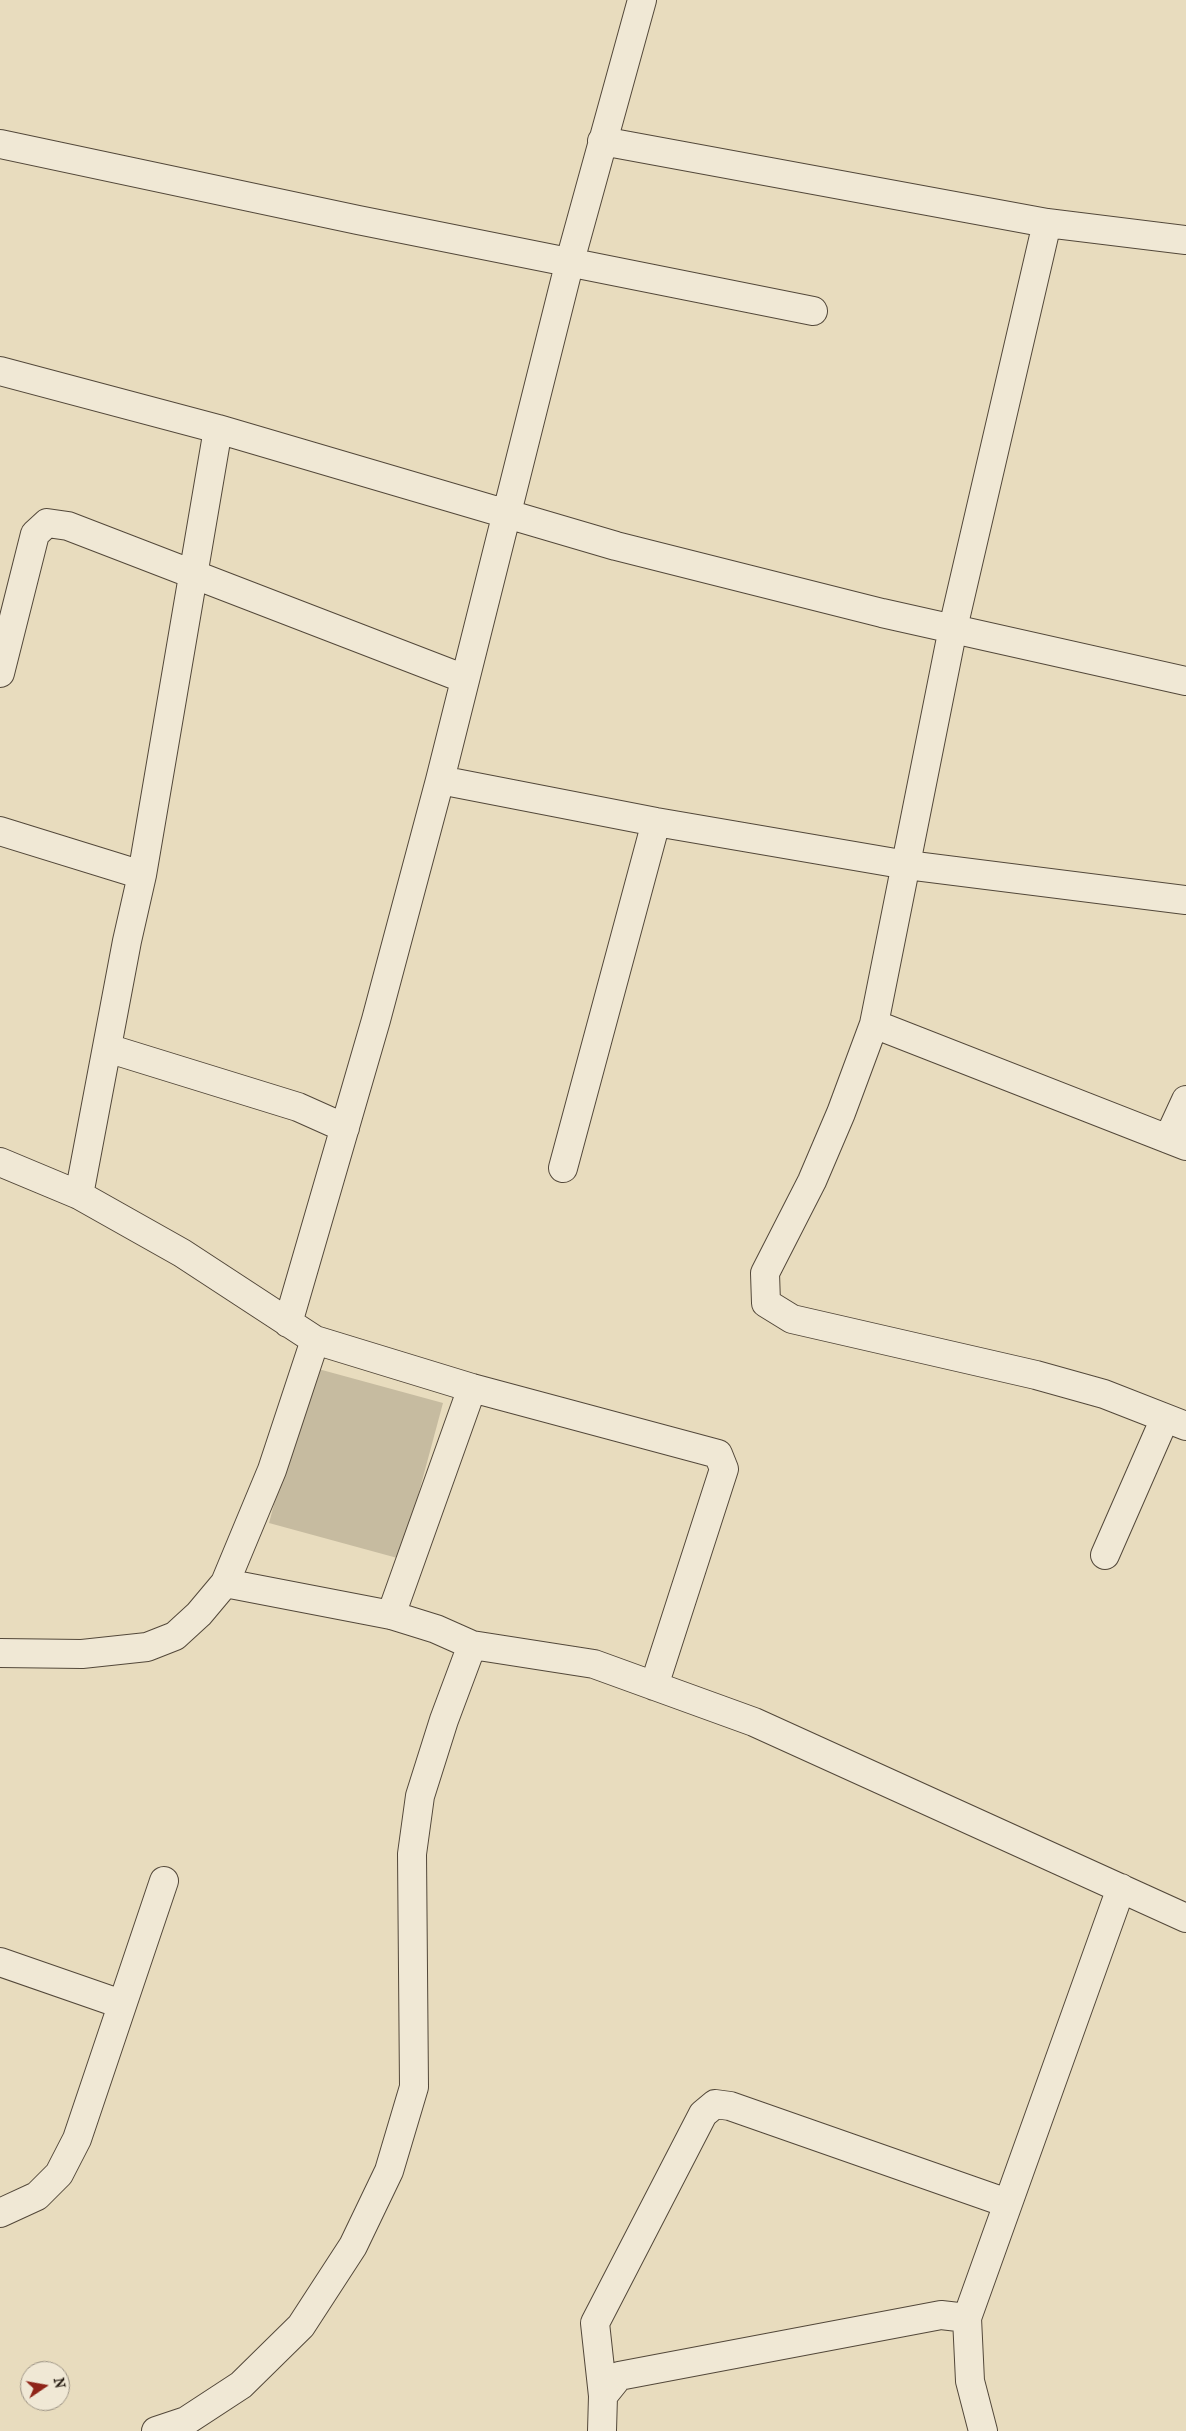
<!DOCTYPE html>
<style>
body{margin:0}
#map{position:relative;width:1186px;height:2431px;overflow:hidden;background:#e8dcbe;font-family:"IM FELL French Canon",serif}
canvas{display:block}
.north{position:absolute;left:20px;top:2361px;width:50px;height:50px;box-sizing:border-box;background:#f0e8d5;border:1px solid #9d9485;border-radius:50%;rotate:78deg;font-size:14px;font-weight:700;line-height:20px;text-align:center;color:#21170e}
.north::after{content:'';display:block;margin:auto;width:18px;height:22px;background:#8f2418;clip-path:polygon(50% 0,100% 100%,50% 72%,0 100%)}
</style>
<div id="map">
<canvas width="1186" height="2431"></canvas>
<div class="north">N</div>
</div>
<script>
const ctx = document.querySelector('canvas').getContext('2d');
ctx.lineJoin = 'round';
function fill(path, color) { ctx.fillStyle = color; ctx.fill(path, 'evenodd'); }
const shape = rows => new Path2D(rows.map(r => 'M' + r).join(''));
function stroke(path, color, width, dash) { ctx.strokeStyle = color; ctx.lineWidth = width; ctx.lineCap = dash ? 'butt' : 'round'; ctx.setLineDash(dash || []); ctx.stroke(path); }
fill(shape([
 [311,1367,443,1403,401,1559,269,1523]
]), '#c6bba0');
const minor = shape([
 [602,141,1047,223,1186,240],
 [0,144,358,220,813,311],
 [1047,223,953,628,874,1024,841,1113,812,1181,765,1273,766,1303,792,1319,1036,1375,1104,1394,1186,1426],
 [0,371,218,429,616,546,882,613,1186,681],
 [0,673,35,534,47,523,68,526,465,679],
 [440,780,656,822,907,865,1186,900],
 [0,831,142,875],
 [874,1024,1186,1146],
 [107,1048,298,1107,345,1128],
 [1168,1139,1186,1100],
 [0,1162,79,1195,182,1253,315,1340,472,1388,718,1454,724,1469,654,1686],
 [563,1168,656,822],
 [79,1195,127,941,142,875,218,429],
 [288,1323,376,1020,440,780,570,261,642,0],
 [1105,1555,1165,1418],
 [225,1583,391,1615,436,1629,472,1645,594,1664,754,1722,1186,1918],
 [391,1615,472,1388],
 [0,1653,82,1654,147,1647,175,1636,199,1614,225,1583,272,1470,315,1340],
 [0,1962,121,2004],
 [0,2213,37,2196,59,2174,77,2139,164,1881],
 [603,2396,595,2323,703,2114,715,2104,730,2106,1007,2203],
 [156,2431,186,2421,241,2385,301,2326,353,2246,389,2171,414,2087,412,1854,420,1796,444,1720,472,1645],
 [602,2431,603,2396,619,2376,941,2315,967,2318],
 [983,2431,970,2381,967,2318,1121,1888]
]);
stroke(minor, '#53483a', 30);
stroke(minor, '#f0e8d5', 28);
</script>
